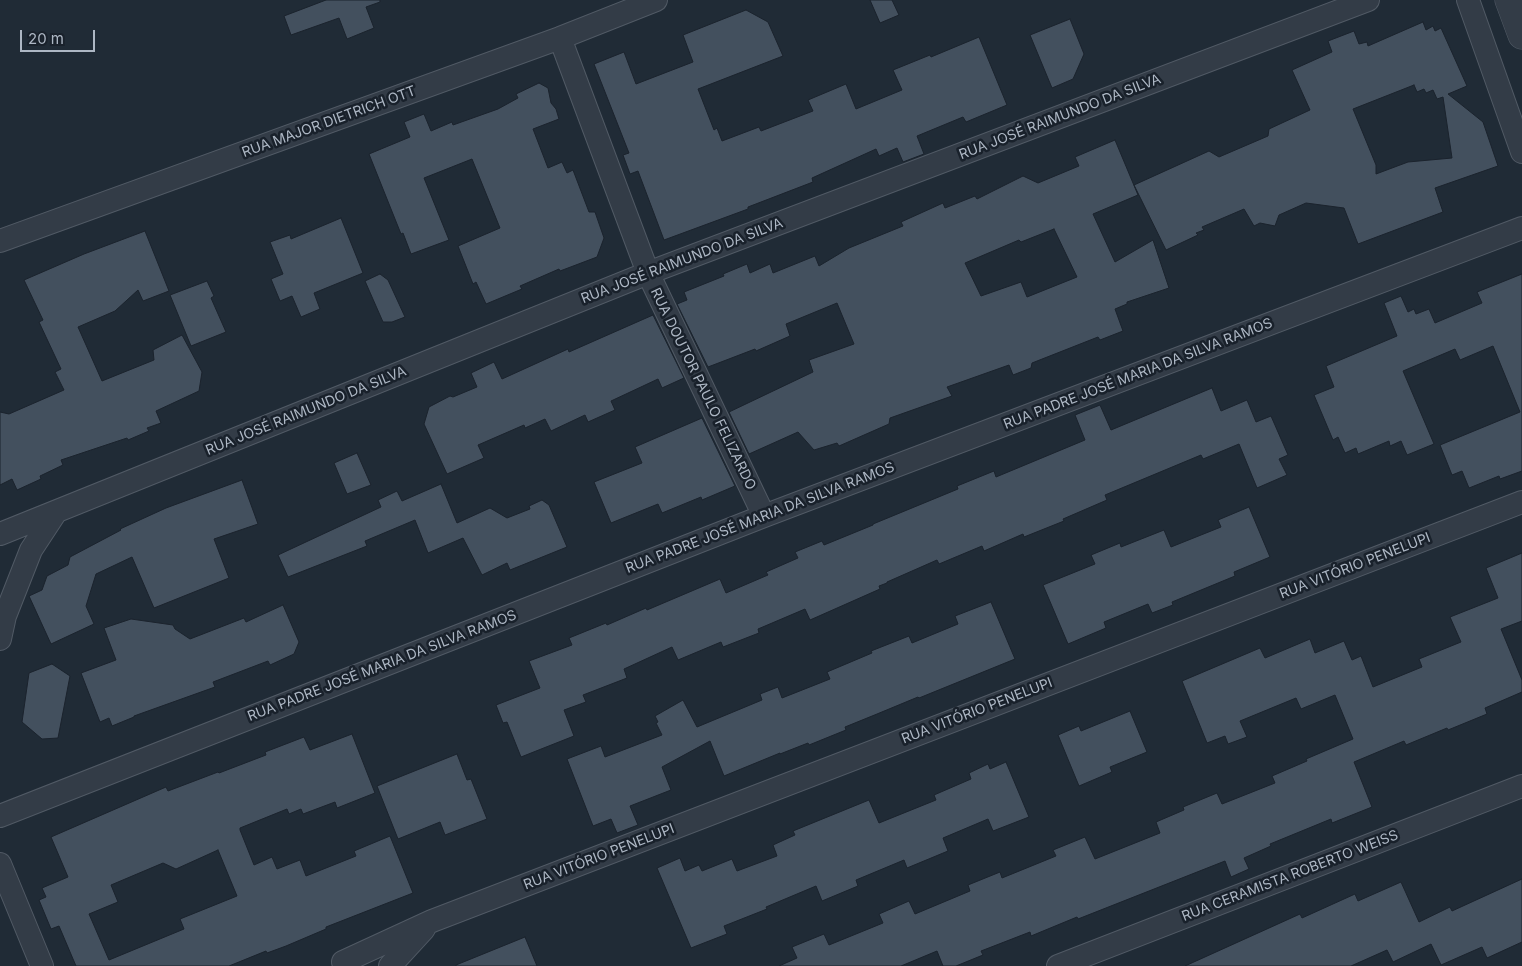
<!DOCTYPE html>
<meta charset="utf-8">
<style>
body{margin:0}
#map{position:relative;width:1522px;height:966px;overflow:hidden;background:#202b36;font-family:Inter,sans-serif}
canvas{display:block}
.scale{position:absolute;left:20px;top:30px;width:75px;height:22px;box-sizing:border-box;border:2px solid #adb7c4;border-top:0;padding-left:6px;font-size:15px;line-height:18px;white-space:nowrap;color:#adb7c4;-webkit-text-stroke:4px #19212b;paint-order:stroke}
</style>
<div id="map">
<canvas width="1522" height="966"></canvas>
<div class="scale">20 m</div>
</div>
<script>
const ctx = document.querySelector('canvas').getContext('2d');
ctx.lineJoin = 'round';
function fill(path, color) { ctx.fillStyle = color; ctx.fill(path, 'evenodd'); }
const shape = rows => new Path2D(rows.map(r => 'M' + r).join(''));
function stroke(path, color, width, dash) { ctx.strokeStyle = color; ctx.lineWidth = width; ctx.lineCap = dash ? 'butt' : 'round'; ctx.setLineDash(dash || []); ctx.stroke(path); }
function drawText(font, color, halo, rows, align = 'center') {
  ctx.font = font + ' Inter,sans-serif'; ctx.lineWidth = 5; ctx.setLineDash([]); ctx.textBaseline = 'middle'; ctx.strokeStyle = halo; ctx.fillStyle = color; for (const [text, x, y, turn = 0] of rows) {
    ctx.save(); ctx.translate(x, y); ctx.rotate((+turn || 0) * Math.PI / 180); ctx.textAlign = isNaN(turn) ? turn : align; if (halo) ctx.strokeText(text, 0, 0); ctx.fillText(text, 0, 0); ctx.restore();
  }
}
const building = shape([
 [326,0,380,0,380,2,366,7,374,28,347,39,339,18,291,35,284,16,326,0],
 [870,0,892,0,899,15,880,23,870,0],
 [746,10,768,22,783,56,698,89,714,130,717,128,722,141,759,127,761,131,813,111,808,100,846,84,856,109,902,90,893,70,930,55,931,57,979,37,1007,105,966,122,963,117,917,136,924,154,903,162,897,148,879,156,876,149,812,178,813,182,748,207,748,209,664,240,638,171,630,174,623,155,629,153,594,64,624,52,636,84,693,62,683,35,746,10],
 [1070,19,1084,54,1073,79,1052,88,1030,35,1070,19],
 [1423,22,1426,30,1433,26,1435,31,1441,28,1467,86,1448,94,1483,122,1498,166,1435,188,1443,212,1358,244,1344,208,1306,203,1279,215,1275,226,1260,223,1254,226,1244,209,1202,227,1204,230,1196,233,1198,235,1166,250,1134,185,1209,151,1219,157,1268,136,1269,129,1310,110,1292,70,1332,52,1328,41,1354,31,1359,44,1367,42,1368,46,1423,22],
 [1414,85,1417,92,1424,89,1426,93,1433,90,1437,99,1443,97,1452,158,1408,162,1376,174,1376,165,1353,109,1414,85],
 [539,83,548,88,551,103,556,109,559,119,533,129,548,168,562,162,567,173,573,170,589,212,595,212,604,238,597,257,560,271,559,269,520,286,522,289,486,304,476,282,473,284,458,246,500,228,472,159,424,178,449,240,411,254,403,233,401,234,369,154,410,137,404,122,424,114,431,131,452,122,453,125,498,109,518,98,516,94,539,83],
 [1115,140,1138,195,1093,214,1115,262,1153,240,1169,288,1127,302,1127,304,1115,309,1123,331,1100,340,1098,337,1032,363,1031,368,1013,375,1009,365,947,387,952,396,890,418,889,424,839,446,837,443,814,450,798,432,749,454,729,412,813,372,809,360,854,344,837,303,786,324,790,336,756,351,755,349,708,367,677,304,687,300,684,292,724,276,723,274,747,264,750,273,770,264,773,273,815,256,819,266,849,248,903,226,901,222,943,203,945,208,975,196,977,199,1023,176,1038,183,1079,166,1075,157,1115,140],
 [1054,229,1077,277,1027,297,1021,282,981,296,965,263,1019,240,1021,242,1054,229],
 [341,218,363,273,314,293,320,309,301,317,292,296,280,301,271,279,283,274,270,242,290,235,291,239,341,218],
 [145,231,169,291,143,301,138,290,115,311,78,327,102,381,154,360,153,350,182,335,202,372,199,391,156,411,161,423,147,428,149,431,128,440,127,438,61,460,63,465,40,476,41,479,17,490,12,479,0,485,0,412,9,414,64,390,55,372,61,369,39,322,43,320,24,280,84,254,145,231],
 [380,274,388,280,405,317,392,322,383,322,365,281,380,274],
 [1522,274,1522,471,1500,479,1499,476,1469,488,1462,471,1452,475,1440,445,1520,412,1493,346,1460,360,1455,349,1403,371,1434,444,1407,455,1401,441,1390,446,1389,441,1358,454,1356,448,1345,453,1338,437,1333,440,1314,395,1334,387,1326,366,1397,336,1384,303,1401,296,1408,312,1414,309,1416,314,1429,309,1435,323,1482,303,1477,292,1522,274],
 [207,281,214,296,211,298,226,332,191,346,170,295,207,281],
 [653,315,684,378,662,388,658,379,611,401,615,410,588,422,585,415,551,431,545,419,525,428,524,425,478,445,484,458,447,474,424,424,429,407,450,396,453,397,477,387,471,373,494,362,502,379,568,349,569,352,653,315],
 [1212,388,1221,411,1247,400,1256,422,1271,416,1288,455,1279,459,1287,475,1257,488,1239,444,1203,459,1201,455,1105,495,1107,500,1063,519,1064,521,1024,537,1023,534,984,551,982,546,939,564,937,560,887,582,887,583,879,586,880,589,810,620,805,609,758,629,759,633,723,647,721,642,678,660,672,647,624,669,627,678,583,695,586,702,564,710,574,736,521,757,507,722,503,723,496,705,540,688,529,661,572,645,569,638,606,623,607,625,646,608,647,610,720,579,726,593,768,575,766,572,798,558,795,552,822,541,824,545,873,525,873,524,958,489,957,486,994,471,996,477,1085,440,1075,415,1100,405,1111,430,1212,388],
 [702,418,735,486,702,500,701,497,662,513,658,504,611,523,594,482,642,463,635,447,702,418],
 [357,453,371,485,347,494,334,463,357,453],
 [242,480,258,524,214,539,229,578,154,608,132,557,96,574,86,606,94,624,51,644,29,596,42,590,47,576,68,565,70,557,121,530,120,529,166,508,242,480],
 [441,484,457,523,490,508,507,518,530,509,529,506,542,500,549,505,567,547,510,570,507,563,482,575,463,538,428,553,415,520,365,541,367,546,288,577,278,555,381,507,378,500,397,491,402,501,441,484],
 [1249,507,1270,557,1234,572,1235,576,1172,602,1173,605,1152,613,1148,604,1104,622,1106,628,1068,644,1043,585,1095,564,1091,555,1120,543,1121,547,1164,530,1171,547,1221,527,1218,520,1249,507],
 [1522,553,1522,621,1501,629,1522,680,1522,692,1485,708,1487,714,1448,730,1447,728,1406,745,1404,741,1354,762,1372,807,1332,823,1331,819,1270,844,1271,846,1244,858,1249,869,1231,877,1225,861,1078,919,1077,917,1031,936,1030,932,981,951,983,955,956,966,943,966,937,951,901,966,779,966,797,958,792,947,824,934,829,945,883,923,879,914,909,901,915,914,970,891,968,885,1000,872,1002,878,1056,856,1053,850,1085,837,1095,859,1160,833,1156,822,1184,810,1183,807,1217,793,1222,804,1275,783,1272,776,1307,761,1306,759,1353,739,1335,695,1301,709,1296,698,1240,721,1247,737,1228,744,1225,736,1207,743,1182,681,1260,648,1265,658,1310,639,1315,653,1344,641,1352,660,1361,656,1373,687,1422,667,1419,659,1461,642,1450,617,1498,598,1486,568,1522,553],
 [991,602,1015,659,919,698,918,697,877,714,845,727,846,730,809,745,808,743,780,754,780,753,724,776,710,741,662,767,671,790,630,806,638,825,617,833,611,819,593,826,567,759,601,746,605,757,662,735,656,723,658,722,655,716,683,700,697,727,762,700,760,694,778,687,782,698,830,679,827,672,872,653,871,651,909,636,912,643,958,624,955,616,991,602],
 [283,605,299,642,294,654,270,665,268,661,213,682,215,687,134,716,134,717,112,726,109,718,100,722,81,673,116,660,104,628,131,619,173,625,175,629,190,639,244,618,246,622,283,605],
 [52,664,70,676,58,738,42,739,22,722,29,673,52,664],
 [1130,711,1147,752,1110,767,1112,772,1079,786,1058,735,1079,726,1081,731,1130,711],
 [352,734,375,793,337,808,335,802,303,814,301,809,289,814,287,809,240,828,240,830,254,865,272,857,277,869,300,860,306,876,356,856,354,851,390,836,413,893,326,927,326,929,286,946,267,953,266,951,229,966,76,966,59,926,51,929,39,900,46,897,42,888,68,877,51,837,166,787,168,791,218,772,219,773,266,755,265,752,304,737,310,750,352,734],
 [218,850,237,896,180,919,184,929,109,960,89,914,118,902,111,885,163,863,176,869,218,850],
 [457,754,467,780,471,779,487,819,445,835,440,822,398,839,377,786,457,754],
 [1006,762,1029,817,993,831,988,819,943,838,948,851,907,868,904,860,856,880,858,886,822,901,816,886,766,907,767,909,724,926,727,934,691,948,657,868,680,858,685,871,699,865,702,871,732,859,737,871,777,856,773,845,795,835,793,831,815,822,869,800,879,823,936,800,934,795,971,779,969,773,988,764,990,769,1006,762],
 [1522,879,1522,942,1487,958,1482,947,1441,965,1431,944,1393,962,1387,950,1351,966,1185,966,1300,914,1302,918,1355,894,1358,901,1401,882,1419,922,1450,907,1452,911,1522,879],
 [525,937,537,966,456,966,456,965,525,937]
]);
fill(building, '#43505e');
stroke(building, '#1b232d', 1);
const minor = shape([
 [1468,0,1522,152],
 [560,38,648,273,764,516],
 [0,241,560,38,656,0],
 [0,534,648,273,1368,0],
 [0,639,5,616,31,550,56,512],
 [0,816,764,516,1522,228],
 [0,864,42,966],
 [343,962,432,921,1522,502],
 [390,966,424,929],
 [1058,966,1522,786]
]);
const tertiary = shape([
 [1509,0,1522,35]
]);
stroke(minor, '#515a65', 24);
stroke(tertiary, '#515a65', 29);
stroke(minor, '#333c47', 22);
stroke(tertiary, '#333c47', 28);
drawText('14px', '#adb7c4', '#19212b', [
 ["RUA JOSÉ RAIMUNDO DA SILVA",1060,117,-21],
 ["RUA MAJOR DIETRICH OTT",329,122,-20],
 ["RUA JOSÉ RAIMUNDO DA SILVA",682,261,-21],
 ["RUA PADRE JOSÉ MARIA DA SILVA RAMOS",1138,374,-21],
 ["RUA DOUTOR PAULO FELIZARDO",703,389,64],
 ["RUA JOSÉ RAIMUNDO DA SILVA",306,411,-22],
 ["RUA PADRE JOSÉ MARIA DA SILVA RAMOS",760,518,-21],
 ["RUA VITÓRIO PENELUPI",1355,566,-21],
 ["RUA PADRE JOSÉ MARIA DA SILVA RAMOS",382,666,-21],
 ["RUA VITÓRIO PENELUPI",977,711,-21],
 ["RUA VITÓRIO PENELUPI",599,857,-21],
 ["RUA CERAMISTA ROBERTO WEISS",1290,876,-21]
]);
</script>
